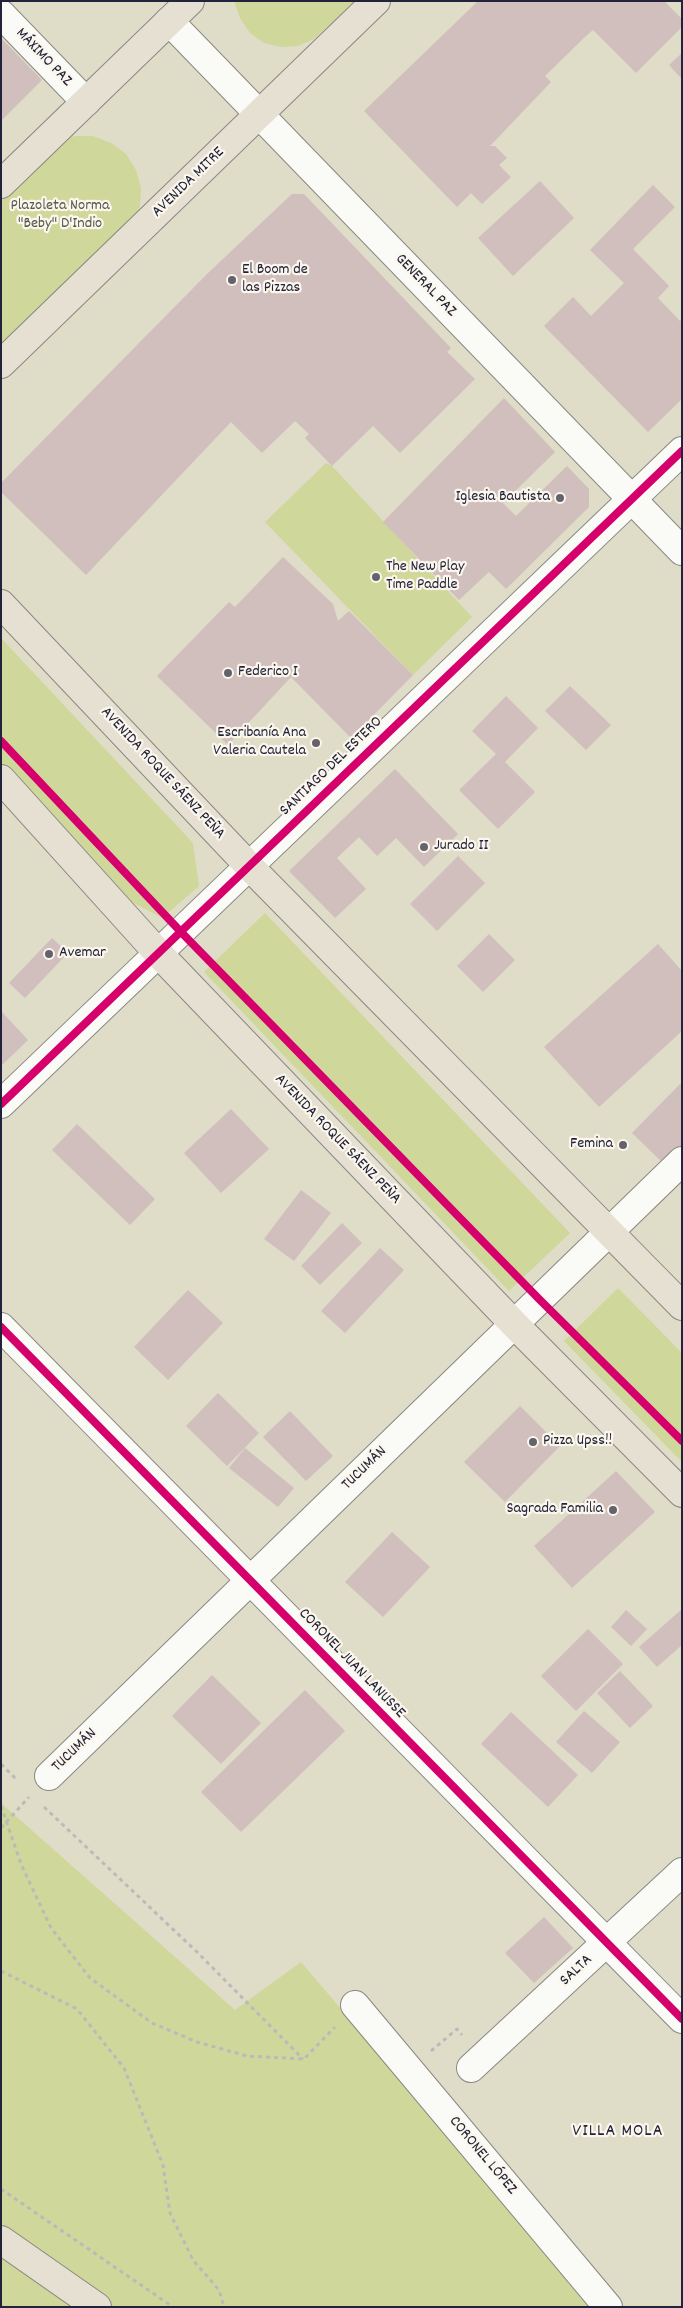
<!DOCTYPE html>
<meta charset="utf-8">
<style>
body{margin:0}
#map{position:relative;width:683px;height:2308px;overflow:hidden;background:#dfdcc8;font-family:Dekko,sans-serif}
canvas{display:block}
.frame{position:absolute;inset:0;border:2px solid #22223b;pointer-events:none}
</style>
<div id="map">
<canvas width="683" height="2308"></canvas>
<div class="frame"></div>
</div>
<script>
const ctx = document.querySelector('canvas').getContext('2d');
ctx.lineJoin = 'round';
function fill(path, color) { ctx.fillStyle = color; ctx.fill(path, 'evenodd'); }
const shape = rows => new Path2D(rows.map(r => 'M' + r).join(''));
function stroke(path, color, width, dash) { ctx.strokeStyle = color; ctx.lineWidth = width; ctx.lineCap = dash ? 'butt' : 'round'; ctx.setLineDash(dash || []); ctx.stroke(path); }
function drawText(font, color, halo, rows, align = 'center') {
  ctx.font = font + ' Dekko,sans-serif'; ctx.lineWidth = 4.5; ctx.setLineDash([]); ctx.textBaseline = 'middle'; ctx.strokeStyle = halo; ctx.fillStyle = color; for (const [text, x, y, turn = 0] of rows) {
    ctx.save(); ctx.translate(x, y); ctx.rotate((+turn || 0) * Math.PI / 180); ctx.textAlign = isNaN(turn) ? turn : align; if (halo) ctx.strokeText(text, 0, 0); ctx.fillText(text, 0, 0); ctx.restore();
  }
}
fill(shape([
 [234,1,356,1,314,39,298,46,281,47,264,43,250,33,240,18],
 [75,136,93,136,111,143,126,154,136,170,141,188,140,206,134,224,1,353,1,193,57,141],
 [326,463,332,466,472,617,413,675,265,522],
 [1,638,193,843,199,886,162,918,132,902,1,763],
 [265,913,570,1233,509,1291,204,972],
 [618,1288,682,1353,682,1462,564,1341],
 [1,1803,235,2010,301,1962,595,2307,1,2307]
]), '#d0d79b');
fill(shape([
 [478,1,664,1,682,19,682,27,636,73,593,30,587,35,545,76,551,82,490,146,495,146,507,158,499,165,511,177,482,204,471,193,457,207,364,111],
 [1,38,42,80,1,121],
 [682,53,682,79,669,65],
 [540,181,574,218,513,276,478,238],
 [653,185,675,207,633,249,669,286,658,298,680,321,682,319,682,399,648,432,544,326,573,297,591,316,624,283,590,250],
 [292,194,304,194,451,348,447,352,475,379,400,453,373,426,332,466,305,438,309,434,295,421,262,453,231,422,86,575,1,492,1,483,208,273],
 [504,398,555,452,503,503,516,516,567,466,589,489,589,507,506,589,489,572,459,600,383,522],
 [283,557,333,604,338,621,349,611,413,675,351,738,291,677,228,745,157,676,229,602,235,607],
 [570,686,611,725,586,750,545,711],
 [506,696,538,728,505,762,535,792,498,829,459,790,496,754,472,731],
 [395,769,458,834,424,867,396,838,377,856,359,837,337,858,366,889,335,918,289,871],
 [458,856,485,883,437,931,410,904],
 [489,934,515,960,483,992,457,966],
 [52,938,68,953,25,998,9,983],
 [658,944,682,971,682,1031,599,1107,544,1047],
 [1,1011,28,1040,1,1066],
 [682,1082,682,1146,664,1164,632,1133],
 [231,1109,269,1149,221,1193,184,1153],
 [77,1124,155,1199,130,1225,52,1150],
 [301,1190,331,1213,294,1261,264,1239],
 [342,1223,362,1243,320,1285,301,1266],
 [380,1248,404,1270,345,1333,321,1311],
 [188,1290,223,1323,168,1380,134,1347],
 [218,1393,259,1433,227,1466,186,1426],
 [520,1406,560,1446,505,1502,464,1462],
 [290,1411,333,1456,306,1481,263,1437],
 [245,1448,294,1488,278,1507,229,1468],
 [616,1471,655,1512,572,1588,534,1546],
 [392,1532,430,1567,383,1617,345,1582],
 [682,1609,682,1645,657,1667,639,1647],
 [626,1610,647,1629,631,1646,611,1627],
 [588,1629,623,1664,576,1711,541,1676],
 [620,1671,653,1706,630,1728,597,1693],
 [212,1675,261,1723,221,1764,172,1716],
 [305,1690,345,1731,241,1832,201,1792],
 [584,1711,620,1742,592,1773,556,1742],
 [511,1712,578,1775,548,1807,481,1744],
 [544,1917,573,1948,534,1983,505,1953]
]), '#d0bfbd');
const minor = shape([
 [1,14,86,102],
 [169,21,682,551],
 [1,1104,682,451],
 [1,1327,682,2019],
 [49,1776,682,1161],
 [355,2005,608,2307],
 [471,2068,682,1872]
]);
const major = shape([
 [1,184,190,1],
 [1,364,376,1],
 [1,604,249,866,682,1306],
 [1,779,159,954,514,1324,682,1493],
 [1,2240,97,2307]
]);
stroke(minor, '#8a8883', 30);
stroke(major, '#8a8883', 30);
stroke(shape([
 [1,1764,18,1781],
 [1,1806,21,1864,51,1928,90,1978,152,2023,197,2042,247,2056,304,2059,335,2027],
 [44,1807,196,1951,303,2059],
 [1,1828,29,1797],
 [1,1971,77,2009,124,2068,163,2165,170,2213,193,2260,219,2290,224,2307],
 [431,2051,457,2029,462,2035],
 [1,2189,173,2307]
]), '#bbbaba', 3, [4, 4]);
stroke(minor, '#fafaf7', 28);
stroke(major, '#e5e0d2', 28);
stroke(shape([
 [1,741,181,932,539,1299,682,1441],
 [1,1104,682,451],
 [1,1327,682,2019]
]), '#d6006c', 8);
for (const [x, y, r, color] of [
 [232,280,5,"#64636c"],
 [560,498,5,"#64636c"],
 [376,577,5,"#64636c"],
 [228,673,5,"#64636c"],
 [316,743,5,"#64636c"],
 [424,847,5,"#64636c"],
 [49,954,5,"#64636c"],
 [623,1145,5,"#64636c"],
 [533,1442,5,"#64636c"],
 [613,1510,5,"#64636c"]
]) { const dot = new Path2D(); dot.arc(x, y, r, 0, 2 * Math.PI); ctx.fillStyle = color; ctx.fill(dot); stroke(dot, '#fbf7ec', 2); }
drawText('16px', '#22223b', '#fbf7ec', [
 ["MÁXIMO PAZ",43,58,46],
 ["AVENIDA MITRE",189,183,-44],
 ["GENERAL PAZ",425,286,46],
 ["SANTIAGO DEL ESTERO",332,767,-44],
 ["AVENIDA ROQUE SÁENZ PEÑA",162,774,47],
 ["AVENIDA ROQUE SÁENZ PEÑA",337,1140,46],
 ["TUCUMÁN",365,1469,-44],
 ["CORONEL JUAN LANUSSE",351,1664,46],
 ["TUCUMÁN",75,1751,-44],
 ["SALTA",577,1971,-43],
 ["CORONEL LÓPEZ",482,2156,50]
]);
drawText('16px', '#53574d', '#fbf7ec', [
 ["Plazoleta Norma",60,207],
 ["\"Beby\" D'Indio",60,225]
]);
drawText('16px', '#22223b', '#fbf7ec', [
 ["El Boom de",242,271],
 ["las Pizzas",242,289],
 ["Iglesia Bautista",550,498,"right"],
 ["The New Play",386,568],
 ["Time Paddle",386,586],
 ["Federico I",238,673],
 ["Escribanía Ana",306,734,"right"],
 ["Valeria Cautela",306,752,"right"],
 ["Jurado II",434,847],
 ["Avemar",59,954],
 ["Femina",613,1145,"right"],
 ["Pizza Upss!!",543,1442],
 ["Sagrada Familia",603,1510,"right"]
], 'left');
ctx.letterSpacing = '1px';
drawText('18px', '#22223b', '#fbf7ec', [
 ["VILLA MOLA",618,2133]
]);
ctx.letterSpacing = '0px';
</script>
